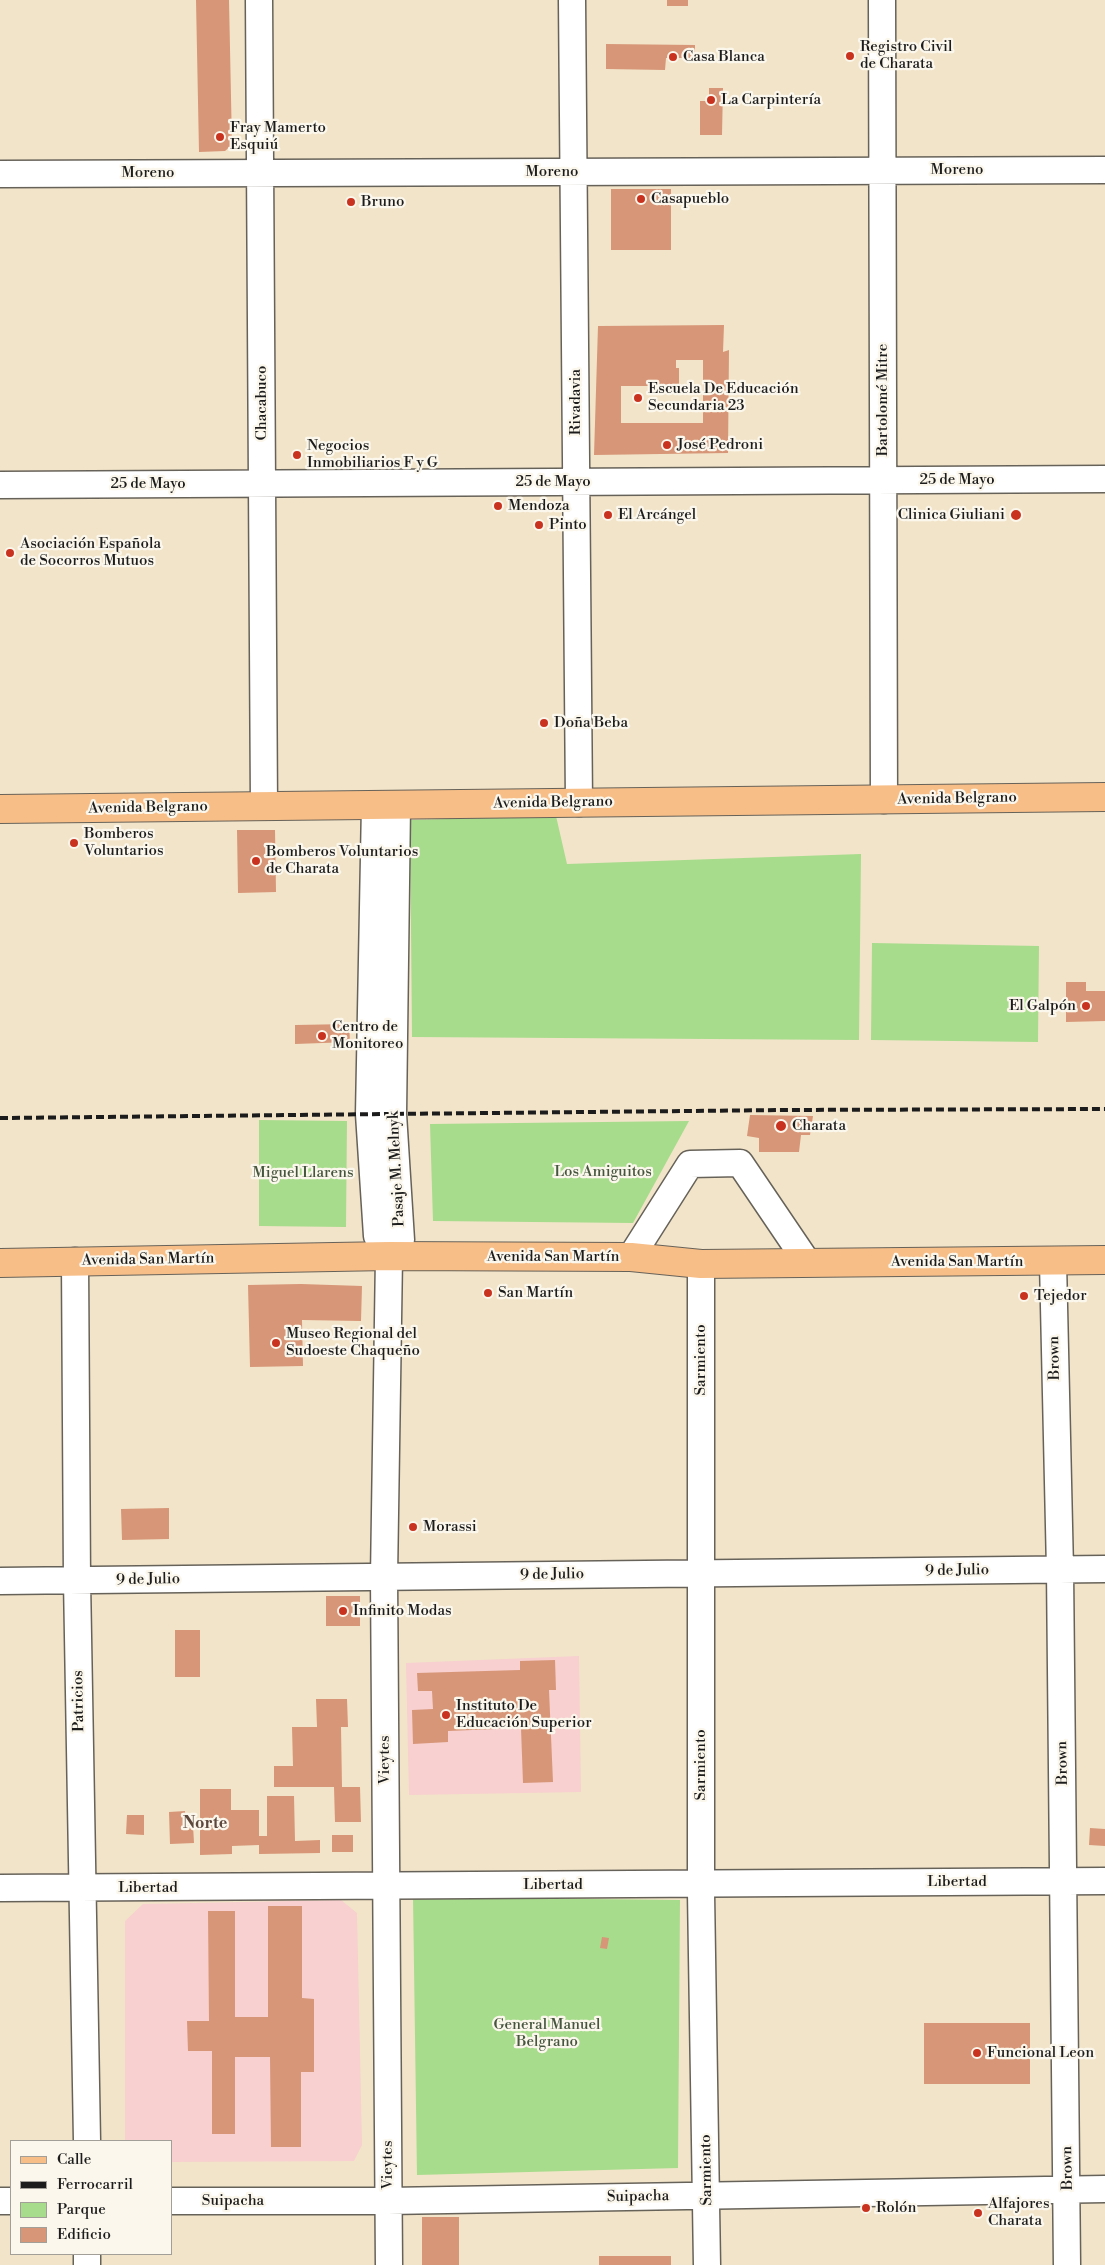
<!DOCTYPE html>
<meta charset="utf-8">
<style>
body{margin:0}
#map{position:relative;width:1105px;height:2265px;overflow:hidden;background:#f2e4c9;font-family:"Libre Bodoni",serif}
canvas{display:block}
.legend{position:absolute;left:10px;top:2140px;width:162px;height:115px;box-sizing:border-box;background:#fbf7ec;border:1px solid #a29f99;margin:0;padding:6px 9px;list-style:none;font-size:15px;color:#1c1c1c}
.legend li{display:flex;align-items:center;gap:10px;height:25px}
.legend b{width:25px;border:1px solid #a29f99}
</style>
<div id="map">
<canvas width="1105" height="2265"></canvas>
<ul class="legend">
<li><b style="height:6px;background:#f7be88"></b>Calle</li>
<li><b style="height:6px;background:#1c1c1c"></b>Ferrocarril</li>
<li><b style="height:14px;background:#a7dc8c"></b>Parque</li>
<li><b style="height:14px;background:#d79677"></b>Edificio</li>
</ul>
</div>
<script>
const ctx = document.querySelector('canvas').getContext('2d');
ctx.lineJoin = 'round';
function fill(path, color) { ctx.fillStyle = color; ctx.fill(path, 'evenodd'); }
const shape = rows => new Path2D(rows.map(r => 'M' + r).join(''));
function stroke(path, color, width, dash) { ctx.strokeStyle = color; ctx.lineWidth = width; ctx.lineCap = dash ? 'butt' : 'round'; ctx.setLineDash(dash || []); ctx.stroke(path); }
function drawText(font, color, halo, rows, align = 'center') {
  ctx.font = font + ' "Libre Bodoni",serif'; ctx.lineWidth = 4.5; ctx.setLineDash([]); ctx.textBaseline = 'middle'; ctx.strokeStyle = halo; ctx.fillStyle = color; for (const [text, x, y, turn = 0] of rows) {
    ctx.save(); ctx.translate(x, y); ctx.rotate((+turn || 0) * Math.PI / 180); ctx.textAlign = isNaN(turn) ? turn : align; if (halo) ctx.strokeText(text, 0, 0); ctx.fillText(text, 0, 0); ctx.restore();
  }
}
fill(shape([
 [579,1656,581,1792,409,1795,406,1663],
 [341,1900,357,1913,362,2145,354,2161,171,2162,171,2141,125,2141,125,1921,143,1904]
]), '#f7d0cf');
fill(shape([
 [556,816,567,864,861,854,859,1040,412,1037,410,820],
 [872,943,1039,946,1038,1042,871,1040],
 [259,1120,347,1121,346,1227,259,1226],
 [689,1121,633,1223,433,1221,430,1124],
 [413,1897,680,1900,678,2168,417,2175]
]), '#a7dc8c');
fill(shape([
 [196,0,229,0,232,145,225,151,199,152],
 [667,0,688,0,688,6,667,6],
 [606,44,695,45,695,58,666,58,665,70,606,69],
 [709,88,723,88,722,135,700,135,700,101,709,101],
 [611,189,671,189,671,250,611,250],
 [724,325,723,352,729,350,728,453,594,455,598,326],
 [676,360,703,360,703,423,621,423,621,386,679,386,679,368,676,368],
 [237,830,275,830,276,892,238,893],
 [1066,982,1086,982,1086,991,1105,991,1105,1021,1066,1022],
 [349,1024,350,1042,295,1044,295,1025],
 [750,1115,813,1116,810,1135,801,1135,799,1152,759,1152,759,1138,747,1136],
 [301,1284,362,1286,361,1321,302,1320,303,1366,250,1367,248,1285],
 [169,1508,169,1539,122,1540,121,1509],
 [326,1596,360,1596,360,1626,326,1626],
 [175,1630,200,1630,200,1677,175,1677],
 [555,1660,556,1690,549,1690,553,1782,523,1783,521,1728,448,1731,448,1742,413,1744,412,1710,433,1709,432,1691,418,1691,417,1673,520,1670,520,1661],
 [316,1699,347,1699,348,1727,341,1727,342,1787,360,1787,361,1822,335,1822,334,1787,274,1787,274,1766,293,1766,292,1727,317,1727],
 [200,1789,231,1789,231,1810,259,1810,259,1836,267,1836,267,1796,294,1796,295,1841,320,1840,320,1853,259,1854,259,1845,232,1846,232,1854,200,1855],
 [185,1811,186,1825,193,1825,194,1843,170,1844,169,1812],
 [127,1815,144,1815,144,1835,126,1834],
 [1090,1828,1105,1829,1105,1846,1089,1845],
 [332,1835,353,1835,353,1852,332,1852],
 [268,1906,302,1906,302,1998,314,1999,314,2072,301,2072,301,2147,271,2147,270,2057,235,2057,235,2134,212,2134,212,2051,188,2051,187,2021,209,2021,208,1911,235,1911,235,2017,268,2017],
 [602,1937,609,1938,607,1949,600,1948],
 [924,2023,1030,2023,1030,2084,924,2084],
 [422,2217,459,2217,459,2265,422,2265],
 [599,2256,671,2256,671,2265,599,2265]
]), '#d79677');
const minor = shape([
 [259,0,264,806],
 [572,0,579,803],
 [882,0,884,800],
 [0,174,1105,170],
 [0,485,1105,479],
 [375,805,369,1114,377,1236,389,1256],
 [389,1256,401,1240,393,1114,397,805],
 [631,1257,690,1164,740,1163,807,1262],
 [75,1261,77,1580,87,2141],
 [1053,1262,1060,1570,1067,2265],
 [701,1264,701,1893,707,2265],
 [0,1581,1105,1569],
 [0,1888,1105,1881],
 [0,2201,11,2201],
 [171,2201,388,2201,1105,2189],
 [87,2265,87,2254],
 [389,2265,384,1577,389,1256]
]);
const major = shape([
 [0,809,1105,797],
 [0,1263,389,1256,631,1257,701,1264,1105,1260]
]);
stroke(minor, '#676259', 29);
stroke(major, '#676259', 30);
stroke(minor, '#fff', 26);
stroke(major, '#f7be88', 28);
stroke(shape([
 [0,1118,782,1110,1105,1109]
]), '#1c1c1c', 4, [8, 4]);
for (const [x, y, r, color] of [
 [850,56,5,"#c8321e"],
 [673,57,5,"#c8321e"],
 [711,100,5,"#c8321e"],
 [220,137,5,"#c8321e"],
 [641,199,5,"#c8321e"],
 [351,202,5,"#c8321e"],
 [638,398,5,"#c8321e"],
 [667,445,5,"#c8321e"],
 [297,455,5,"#c8321e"],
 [498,506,5,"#c8321e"],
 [608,515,5,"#c8321e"],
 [1016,515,6,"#c8321e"],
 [539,525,5,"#c8321e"],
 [10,553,5,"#c8321e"],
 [544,723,5,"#c8321e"],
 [74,843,5,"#c8321e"],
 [256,861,5,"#c8321e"],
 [1086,1006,5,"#c8321e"],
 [322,1036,5,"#c8321e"],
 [781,1126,6,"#c8321e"],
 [488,1293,5,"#c8321e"],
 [1024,1296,5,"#c8321e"],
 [276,1343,5,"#c8321e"],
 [413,1527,5,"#c8321e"],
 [343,1611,5,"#c8321e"],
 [446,1715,5,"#c8321e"],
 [977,2053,5,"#c8321e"],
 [866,2208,5,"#c8321e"],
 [978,2213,5,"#c8321e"]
]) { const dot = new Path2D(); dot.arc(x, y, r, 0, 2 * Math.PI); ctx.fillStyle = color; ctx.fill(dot); stroke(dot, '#fbf7ec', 2); }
drawText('15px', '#1c1c1c', '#fbf7ec', [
 ["Registro Civil",860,47],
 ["de Charata",860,64],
 ["Casa Blanca",683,57],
 ["La Carpintería",721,100],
 ["Fray Mamerto",230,128],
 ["Esquiú",230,145],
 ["Casapueblo",651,199],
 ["Bruno",361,202],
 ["Escuela De Educación",648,389],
 ["Secundaria 23",648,406],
 ["José Pedroni",677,445],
 ["Negocios",307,446],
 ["Inmobiliarios F y G",307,463],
 ["Mendoza",508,506],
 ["El Arcángel",618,515],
 ["Clinica Giuliani",1005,515,"right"],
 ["Pinto",549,525],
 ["Asociación Española",20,544],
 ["de Socorros Mutuos",20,561],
 ["Doña Beba",554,723],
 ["Bomberos",84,834],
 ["Voluntarios",84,851],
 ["Bomberos Voluntarios",266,852],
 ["de Charata",266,869],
 ["El Galpón",1076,1006,"right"],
 ["Centro de",332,1027],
 ["Monitoreo",332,1044],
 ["Charata",792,1126],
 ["San Martín",498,1293],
 ["Tejedor",1034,1296],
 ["Museo Regional del",286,1334],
 ["Sudoeste Chaqueño",286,1351],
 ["Morassi",423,1527],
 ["Infinito Modas",353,1611],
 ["Instituto De",456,1706],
 ["Educación Superior",456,1723],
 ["Funcional Leon",987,2053],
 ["Alfajores",988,2204],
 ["Charata",988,2221],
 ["Rolón",876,2208]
], 'left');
drawText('15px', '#1c1c1c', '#fbf7ec', [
 ["Moreno",957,170],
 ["Moreno",552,172],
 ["Moreno",148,173],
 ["Bartolomé Mitre",883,400,-90],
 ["Rivadavia",576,402,-90],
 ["Chacabuco",262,403,-90],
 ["25 de Mayo",957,480],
 ["25 de Mayo",553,482],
 ["25 de Mayo",148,484],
 ["Avenida Belgrano",957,799,-1],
 ["Avenida Belgrano",553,803,-1],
 ["Avenida Belgrano",148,808,-1],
 ["Pasaje M. Melnyk",397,1169,-93],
 ["Avenida San Martín",553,1257],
 ["Avenida San Martín",148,1260,-1],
 ["Avenida San Martín",957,1262],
 ["Brown",1055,1358,-91],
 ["Sarmiento",701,1360,-90],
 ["9 de Julio",957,1571,-1],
 ["9 de Julio",552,1575,-1],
 ["9 de Julio",148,1580,-1],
 ["Patricios",79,1701,-91],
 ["Vieytes",385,1760,-90],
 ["Brown",1063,1763,-91],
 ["Sarmiento",701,1765,-90],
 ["Libertad",957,1882],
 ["Libertad",553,1885],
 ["Libertad",148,1888],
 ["Vieytes",388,2165,-90],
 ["Brown",1068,2168,-91],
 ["Sarmiento",707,2170,-91],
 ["Suipacha",638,2197,-1],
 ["Suipacha",233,2201]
]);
drawText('15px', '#46563e', '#fbf7ec', [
 ["Los Amiguitos",603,1172],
 ["Miguel Llarens",303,1173],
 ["General Manuel",547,2025],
 ["Belgrano",547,2042]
]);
drawText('bold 16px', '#5d473c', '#fbf7ec', [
 ["Norte",205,1824]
]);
</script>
